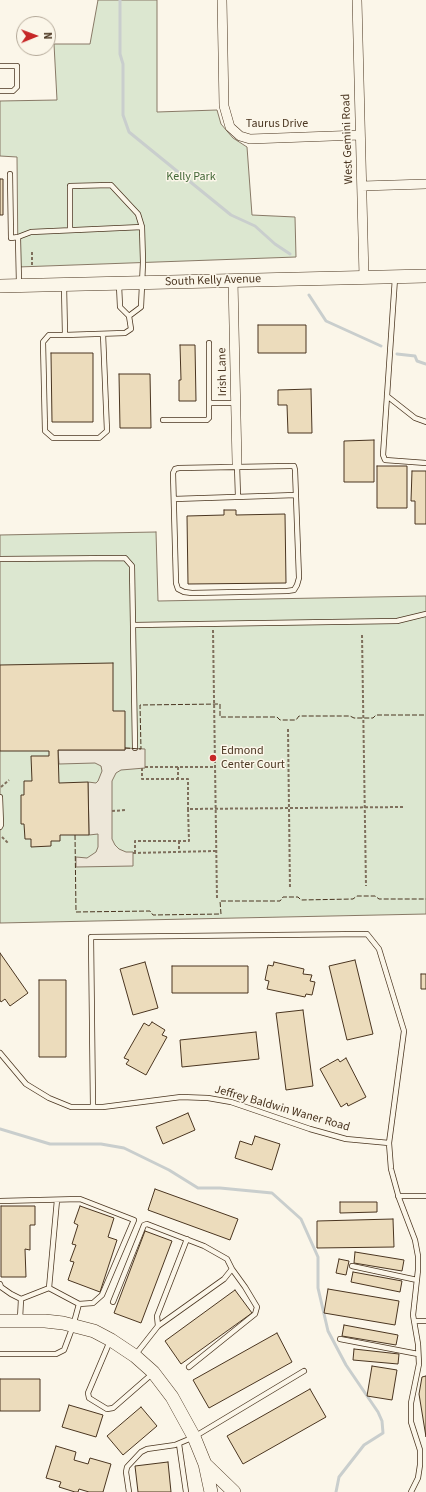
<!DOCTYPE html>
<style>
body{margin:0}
#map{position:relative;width:426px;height:1492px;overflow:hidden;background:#fbf6e9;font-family:"Source Sans 3",sans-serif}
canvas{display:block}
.north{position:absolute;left:16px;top:16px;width:40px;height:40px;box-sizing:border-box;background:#fbf6e9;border:1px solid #b4a999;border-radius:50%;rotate:89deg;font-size:11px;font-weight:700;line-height:16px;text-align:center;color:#4a3520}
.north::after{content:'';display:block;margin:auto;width:14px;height:18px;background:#c62828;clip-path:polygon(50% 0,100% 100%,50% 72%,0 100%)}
</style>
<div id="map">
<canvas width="426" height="1492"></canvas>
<div class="north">N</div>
</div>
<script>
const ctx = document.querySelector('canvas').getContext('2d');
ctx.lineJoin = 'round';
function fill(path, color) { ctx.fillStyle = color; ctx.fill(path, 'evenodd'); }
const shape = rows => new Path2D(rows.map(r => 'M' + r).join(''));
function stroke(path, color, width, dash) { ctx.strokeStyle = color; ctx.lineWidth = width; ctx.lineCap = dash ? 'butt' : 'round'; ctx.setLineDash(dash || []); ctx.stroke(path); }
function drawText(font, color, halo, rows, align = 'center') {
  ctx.font = font + ' "Source Sans 3",sans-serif'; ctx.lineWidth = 3; ctx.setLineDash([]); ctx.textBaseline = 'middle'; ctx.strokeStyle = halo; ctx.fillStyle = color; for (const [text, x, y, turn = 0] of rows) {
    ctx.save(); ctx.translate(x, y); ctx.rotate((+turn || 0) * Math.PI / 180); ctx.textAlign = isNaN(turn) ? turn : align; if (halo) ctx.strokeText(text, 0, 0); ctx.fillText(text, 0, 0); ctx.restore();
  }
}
const green = shape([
 [98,0,157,0,157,112,217,110,221,124,233,138,247,147,252,215,295,217,296,257,18,267,17,157,0,156,0,101,57,100,54,44,90,44,98,0],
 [156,532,158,601,426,596,426,914,0,923,0,535,156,532]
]);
fill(green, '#dce7d0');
stroke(green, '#887966', 1);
const parking = shape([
 [125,748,145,749,145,768,121,770,116,773,112,781,112,839,115,845,119,849,126,852,133,852,133,866,76,867,76,857,87,858,96,852,98,847,98,834,89,835,88,782,96,783,98,781,102,771,101,766,95,763,59,764,58,750,125,750,125,748]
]);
fill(parking, '#ede7d9');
stroke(parking, '#887966', 1);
stroke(shape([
 [120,0,120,54,123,64,123,115,129,132,231,215,255,226,275,244,290,254],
 [309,295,326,321,381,346],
 [397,354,415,356,417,361,426,364],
 [0,1129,50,1144,101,1144,124,1148,169,1170,198,1188,220,1188,272,1193,301,1219,318,1257,318,1288,328,1331,346,1365,378,1412,382,1421,383,1433,364,1445,339,1477,336,1492]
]), '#c9cecd', 3);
const building = shape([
 [0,179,3,179,3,215,0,215,0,179],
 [258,325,306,325,306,353,258,353,258,325],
 [180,345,195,345,196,401,179,401,179,380,181,380,180,345],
 [51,353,93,353,93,422,52,422,51,353],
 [119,374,150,374,151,428,120,428,119,374],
 [311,389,312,433,288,433,287,405,278,405,278,390,311,389],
 [374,440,374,482,344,482,344,441,374,440],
 [377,466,407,466,407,508,377,508,377,466],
 [412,471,426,471,426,524,415,524,415,501,411,501,412,471],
 [224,510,236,510,236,515,285,514,286,583,188,584,187,516,224,515,224,510],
 [113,663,113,711,125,711,125,750,58,750,59,783,88,782,89,835,60,835,60,841,51,841,51,846,31,847,31,839,25,839,24,824,21,824,21,795,24,795,24,781,32,781,31,756,49,756,49,751,0,751,0,665,113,663],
 [0,953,28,993,10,1006,5,999,1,1002,0,1000,0,953],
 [355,960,373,1034,347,1040,329,966,355,960],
 [145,962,158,1008,133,1015,120,969,145,962],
 [274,962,304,969,303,974,312,975,310,981,315,982,312,995,306,994,305,997,267,989,269,981,265,980,268,965,273,966,274,962],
 [172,966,248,966,248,993,172,993,172,966],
 [421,974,426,974,426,989,421,989,421,974],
 [39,980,66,980,66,1057,39,1057,39,980],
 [303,1010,313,1086,286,1090,276,1013,303,1010],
 [152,1022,165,1030,162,1035,167,1037,146,1075,126,1064,129,1060,124,1058,144,1023,149,1026,152,1022],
 [256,1032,259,1059,182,1067,180,1040,256,1032],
 [346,1058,366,1097,348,1106,347,1103,341,1107,320,1069,338,1059,340,1062,346,1058],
 [188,1113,195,1130,163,1144,156,1127,188,1113],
 [255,1136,280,1144,272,1170,235,1158,240,1141,252,1145,255,1136],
 [155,1189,238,1219,230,1240,148,1210,155,1189],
 [340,1202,377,1202,377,1212,340,1213,340,1202],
 [1,1206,35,1206,35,1225,30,1225,30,1250,25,1249,26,1277,1,1277,1,1206],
 [80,1206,114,1218,108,1237,117,1240,100,1292,68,1280,74,1262,70,1261,76,1245,72,1244,78,1225,74,1223,80,1206],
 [393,1219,394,1247,317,1248,317,1221,393,1219],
 [145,1231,172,1241,141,1323,114,1313,145,1231],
 [355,1252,404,1260,402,1271,354,1263,355,1252],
 [339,1259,349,1261,346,1275,336,1273,339,1259],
 [353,1272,402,1281,400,1292,351,1282,353,1272],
 [328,1289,399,1301,395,1325,324,1313,328,1289],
 [235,1290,252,1313,181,1364,165,1341,235,1290],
 [344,1325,398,1335,396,1345,342,1336,344,1325],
 [277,1333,292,1362,209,1408,193,1380,277,1333],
 [354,1349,399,1354,398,1364,353,1360,354,1349],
 [372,1366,397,1370,392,1400,367,1396,372,1366],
 [426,1376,426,1437,419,1394,422,1377,426,1376],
 [0,1379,40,1379,40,1411,0,1411,0,1379],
 [310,1389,326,1417,243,1464,227,1436,310,1389],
 [69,1405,103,1415,96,1437,62,1427,69,1405],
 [141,1407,157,1426,123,1455,107,1436,141,1407],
 [56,1446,76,1452,74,1460,88,1464,90,1458,111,1464,103,1492,89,1492,79,1489,78,1492,75,1492,59,1487,61,1482,46,1478,56,1446],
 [168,1462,171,1492,138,1492,135,1466,168,1462]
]);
fill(building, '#ecdcbc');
stroke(building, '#4a3520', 1);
const lane = shape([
 [0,66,17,66,17,87,13,91,0,91],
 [10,174,11,238,18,237,19,284],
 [70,230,70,186,111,185,138,214,142,227],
 [18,237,31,232,142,227,143,262,141,307,129,316,120,307,119,285],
 [395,278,383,455,385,460,426,463],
 [64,285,65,335,125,333,131,329,129,316],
 [65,335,49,335,43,342,45,431,53,438,99,438,107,431,103,334],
 [387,396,415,418,426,422],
 [209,403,236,403],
 [163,420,207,420,209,418,209,343],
 [237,465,238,497],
 [290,466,294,466,295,470,299,578,297,585,294,590,287,591,192,593,184,592,178,589,176,583,173,473,175,469,179,468,290,466],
 [174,499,296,495],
 [0,559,125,558,132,566,135,748],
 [134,625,397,621,426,614],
 [0,797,1,825,0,827],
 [0,1053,26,1084,49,1098,71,1107,103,1107,181,1097,208,1098,231,1102,310,1129,346,1139,389,1143,391,1169,399,1198,415,1240,418,1256,418,1270,413,1315,418,1344,419,1364,411,1403,411,1422,420,1450,420,1465,418,1478,411,1492],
 [93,1107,91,937,367,934,379,949,404,1031,389,1143],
 [398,1196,426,1196],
 [0,1201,80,1199,134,1220,102,1295,93,1303,79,1304,73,1326,64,1350,56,1354,0,1354],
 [352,1266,417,1280],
 [0,1284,1,1287,11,1294,21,1299,20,1319],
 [49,1288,57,1200],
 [21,1299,49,1288,79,1304],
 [113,1302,144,1225,147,1224,204,1246,227,1259,232,1269,224,1279,158,1326,136,1354],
 [414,1321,426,1321],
 [158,1326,157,1316,187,1239],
 [340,1339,418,1354],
 [110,1341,88,1393,89,1398,107,1409,113,1408,152,1374],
 [189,1367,255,1314,257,1307,245,1287,232,1269],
 [179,1444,186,1492],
 [129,1492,126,1472,127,1467,141,1452,147,1449,175,1445,194,1437,304,1371]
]);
const street = shape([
 [222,0,224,106,230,127,240,136,250,139,360,135],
 [357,0,364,277],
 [362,186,426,184],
 [233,280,237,463]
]);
const secondary = shape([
 [0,286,426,276],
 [0,1321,45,1321,63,1323,94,1331,111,1340,135,1356,153,1372,172,1397,194,1437,205,1464,211,1492],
 [205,1464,234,1492]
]);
stroke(lane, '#4a3520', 6);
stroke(street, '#4a3520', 10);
stroke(secondary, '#4a3520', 14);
stroke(shape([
 [32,252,32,265],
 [213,630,217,899],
 [362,635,366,886],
 [288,729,290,889],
 [145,767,215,767],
 [178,767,178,779],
 [142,768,142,779,188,779,188,809],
 [1,787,9,780],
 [112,811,126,810],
 [2,837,8,843],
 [179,841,179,852],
 [133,853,216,851],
 [135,853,135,841,189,841,188,809,403,807]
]), '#7f6f5c', 2, [3, 2]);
stroke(lane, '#fbf6e9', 4.5);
stroke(street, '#fbf6e9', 9);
stroke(secondary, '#fbf6e9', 13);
stroke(shape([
 [125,748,141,749,140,705,220,704,220,717,277,717,280,720,296,720,299,716,350,716,354,718,373,718,376,715,426,715],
 [75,835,76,912,150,911,153,915,221,914,220,901,280,901,283,897,298,897,301,900,353,899,357,896,375,896,379,899,426,899]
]), '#4a3520', 1, [5, 2]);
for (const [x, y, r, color] of [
 [213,758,4,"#c62828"]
]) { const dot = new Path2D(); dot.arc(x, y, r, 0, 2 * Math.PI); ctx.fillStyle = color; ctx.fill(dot); stroke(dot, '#fbf6e9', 1.5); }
drawText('12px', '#4a3520', '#fbf6e9', [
 ["Taurus Drive",277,124],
 ["West Gemini Road",348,139,-92],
 ["South Kelly Avenue",213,281,-2],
 ["Irish Lane",223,372,-91],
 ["Jeffrey Baldwin Waner Road",282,1109,16]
]);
drawText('12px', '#436837', '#fbf6e9', [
 ["Kelly Park",191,177]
]);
drawText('12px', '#4a3520', '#fbf6e9', [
 ["Edmond",221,751],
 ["Center Court",221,765]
], 'left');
</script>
